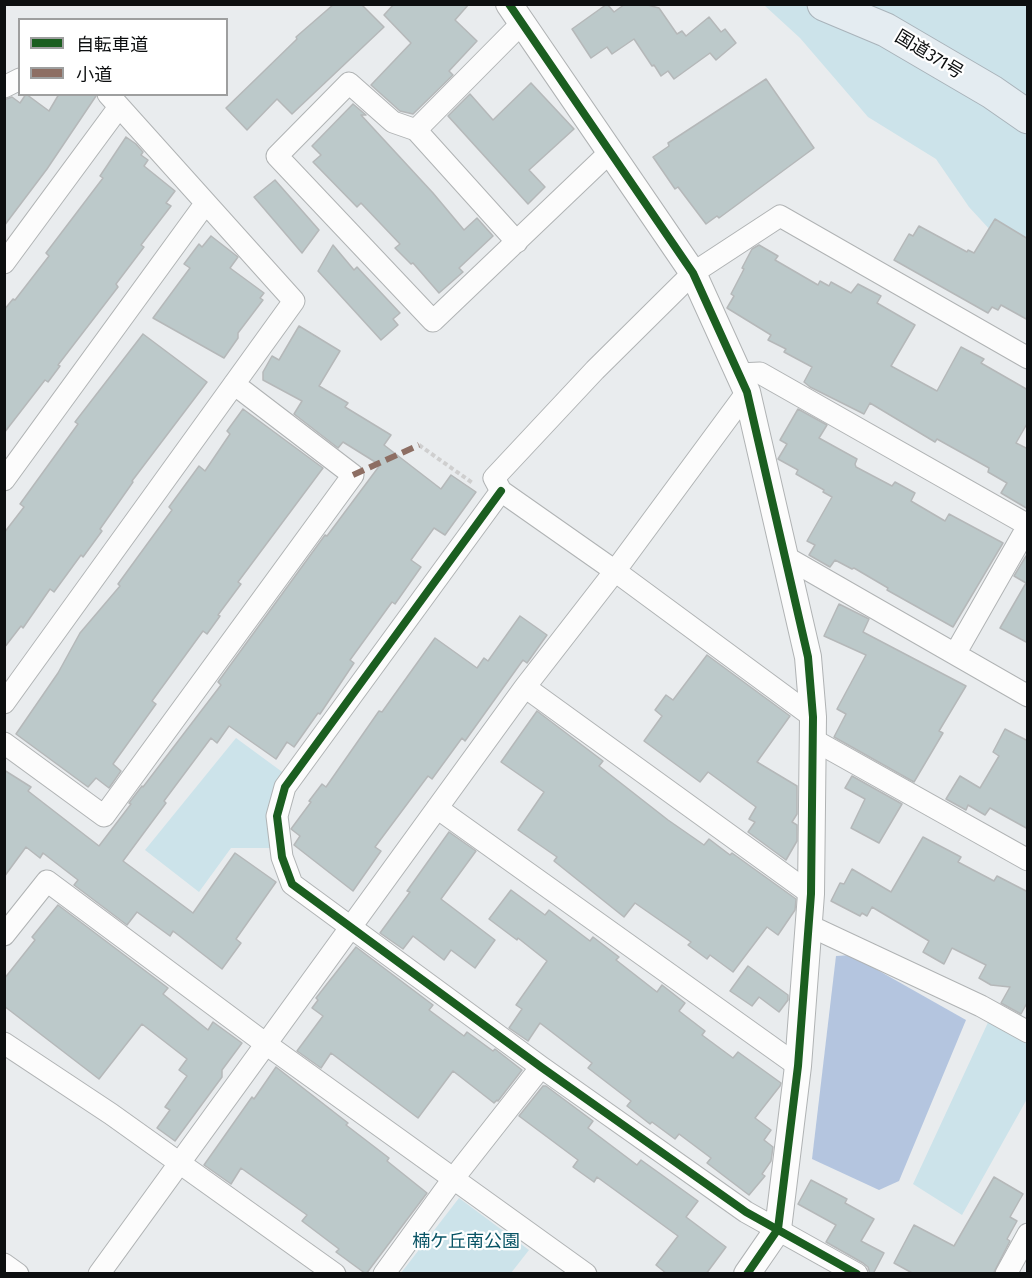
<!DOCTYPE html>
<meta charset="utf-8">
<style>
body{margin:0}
#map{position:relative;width:1032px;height:1278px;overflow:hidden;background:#e9ecee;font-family:"Fira Sans Condensed","Noto Sans JP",sans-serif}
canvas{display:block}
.frame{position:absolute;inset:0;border:6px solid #0d0f10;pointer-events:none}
.legend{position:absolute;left:18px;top:18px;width:210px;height:78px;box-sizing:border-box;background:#fff;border:2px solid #9e9f9f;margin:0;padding:8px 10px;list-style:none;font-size:18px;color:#0d0f10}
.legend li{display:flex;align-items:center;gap:12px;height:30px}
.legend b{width:30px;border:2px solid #9e9f9f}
</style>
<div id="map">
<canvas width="1032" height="1278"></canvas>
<div class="frame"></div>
<ul class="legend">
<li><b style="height:8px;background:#1b5e20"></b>自転車道</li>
<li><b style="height:8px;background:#8d6e63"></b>小道</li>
</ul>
</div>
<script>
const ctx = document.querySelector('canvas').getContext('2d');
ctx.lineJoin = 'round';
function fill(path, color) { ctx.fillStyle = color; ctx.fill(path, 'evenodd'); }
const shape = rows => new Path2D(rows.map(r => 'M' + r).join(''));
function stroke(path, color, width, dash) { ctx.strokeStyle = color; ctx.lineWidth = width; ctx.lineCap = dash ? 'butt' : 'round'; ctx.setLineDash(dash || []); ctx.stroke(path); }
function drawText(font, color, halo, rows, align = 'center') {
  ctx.font = font + ' "Fira Sans Condensed","Noto Sans JP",sans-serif'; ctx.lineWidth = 4.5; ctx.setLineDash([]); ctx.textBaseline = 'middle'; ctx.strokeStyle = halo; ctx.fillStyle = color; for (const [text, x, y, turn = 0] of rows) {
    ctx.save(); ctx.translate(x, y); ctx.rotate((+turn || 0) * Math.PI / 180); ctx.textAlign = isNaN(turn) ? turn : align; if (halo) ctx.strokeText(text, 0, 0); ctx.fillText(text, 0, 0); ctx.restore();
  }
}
fill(shape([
 [764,5,1027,5,1027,270,969,207,936,159,868,117,800,38],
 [236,738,285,774,278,848,231,848,199,892,145,850],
 [991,1016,1027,1037,1027,1099,962,1215,913,1184],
 [459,1198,529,1250,511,1273,401,1273]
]), '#cce3ea');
fill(shape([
 [851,955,966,1020,899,1181,879,1190,812,1159,836,956]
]), '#b4c5df');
const building = shape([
 [334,4,361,4,384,27,292,114,277,99,247,130,226,108,297,39,296,37,334,4],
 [394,4,469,4,455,20,477,41,449,71,453,75,413,114,400,111,371,85,411,43,384,15,394,4],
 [607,4,614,12,625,4,644,4,659,8,677,34,682,31,686,36,709,17,721,32,725,29,736,43,716,60,710,53,674,79,668,71,661,76,654,65,652,66,634,39,612,54,607,47,591,58,572,29,607,4],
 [766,79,814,148,719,218,717,216,706,224,678,187,675,189,653,157,669,146,668,143,766,79],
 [531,83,574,129,529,170,545,187,528,204,448,116,470,94,493,120,531,83],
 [26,94,49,111,59,94,96,94,96,96,47,169,4,226,4,100,12,97,20,103,26,94],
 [353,104,366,115,361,115,433,193,464,230,477,218,493,236,459,268,463,272,439,293,413,263,411,264,395,248,400,244,361,203,357,207,313,162,321,155,312,146,353,104],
 [126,137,136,144,143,152,141,155,148,160,144,166,175,191,166,203,171,206,141,245,144,247,116,284,118,287,58,365,60,366,48,382,45,380,4,433,4,310,13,299,15,300,49,256,46,253,103,178,100,176,126,137],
 [275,180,319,230,302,253,254,197,275,180],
 [995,219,1028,239,1028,320,1001,305,998,310,992,307,988,313,894,260,909,234,913,236,919,226,967,252,968,250,974,253,995,219],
 [211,236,238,257,230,268,264,293,260,298,263,300,238,333,238,338,224,358,153,318,190,268,184,264,199,244,202,247,211,236],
 [333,245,354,270,357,267,400,313,393,319,398,325,381,340,318,271,333,245],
 [759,245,778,256,775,260,818,285,820,281,829,286,831,282,851,293,858,284,881,296,877,303,915,325,891,366,937,391,961,347,984,359,981,363,1028,390,1028,422,1016,443,1028,449,1028,509,1001,493,1007,483,988,472,989,468,937,439,935,442,870,403,864,414,810,387,804,382,812,367,784,352,786,349,768,340,771,335,727,308,734,296,731,294,744,269,742,268,752,249,759,245],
 [299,326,340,351,319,386,348,403,345,407,391,435,384,445,441,489,451,475,476,492,445,535,434,528,411,560,421,567,395,604,392,602,350,660,354,663,320,714,318,713,294,747,287,742,276,759,229,726,217,743,211,738,164,801,166,803,123,861,193,913,235,853,276,882,236,939,241,943,222,969,173,931,170,936,137,912,127,925,74,885,78,880,43,853,40,858,26,847,4,877,4,770,31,787,28,791,99,846,131,804,129,803,142,786,143,787,221,685,218,682,325,535,327,536,380,465,343,442,338,448,294,414,302,401,263,380,263,372,272,356,279,360,299,326],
 [143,334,207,382,132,481,133,482,100,529,102,531,83,557,81,555,54,592,50,589,23,628,21,626,4,648,4,533,24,507,20,504,78,424,75,422,143,334],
 [243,409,323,468,238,582,241,584,218,615,220,616,207,634,203,631,152,701,156,704,113,764,121,771,109,788,96,778,88,787,16,734,58,673,80,633,120,586,118,584,172,510,169,507,199,466,205,471,230,434,227,431,243,409],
 [798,409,827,425,819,438,857,459,855,464,856,467,892,486,895,482,915,493,911,501,945,521,949,514,1003,543,953,627,887,590,888,588,854,568,852,569,835,560,830,567,809,555,815,545,807,541,832,497,823,492,824,490,796,474,798,470,778,459,787,444,780,440,798,409],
 [1026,556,1028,557,1028,643,1000,628,1026,583,1014,576,1026,556],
 [839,604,869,619,863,632,966,686,939,731,943,733,914,782,834,737,846,714,837,709,866,655,824,636,839,604],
 [520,616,547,635,527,663,523,660,465,741,462,738,432,779,428,776,375,847,381,851,353,891,294,845,300,836,291,829,311,802,309,801,322,784,326,787,379,711,382,712,435,638,477,668,484,658,488,661,520,616],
 [707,655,790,716,757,762,797,786,797,814,792,822,797,825,797,841,786,860,748,832,755,822,749,819,756,807,708,772,700,782,644,741,662,716,655,710,666,695,673,700,707,655],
 [537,711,603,761,599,766,668,820,704,845,709,839,730,855,732,853,796,899,795,910,778,935,767,927,733,972,710,955,707,959,688,945,691,942,635,903,624,917,554,861,557,857,518,830,544,792,501,762,537,711],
 [1005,729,1028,741,1028,829,990,808,985,815,968,805,966,810,946,799,960,776,980,788,999,756,993,752,1005,729],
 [852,776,902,804,879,843,851,828,865,799,845,788,852,776],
 [449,832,476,851,441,899,495,940,475,968,451,950,444,960,413,936,403,949,380,933,410,892,407,891,449,832],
 [923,837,961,857,958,862,994,881,997,876,1028,892,1028,1001,1021,1014,1001,1003,1010,987,991,985,979,978,986,965,952,948,944,964,923,952,929,941,872,907,867,916,862,913,860,916,831,901,840,883,844,884,852,869,891,892,923,837],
 [511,890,545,915,549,910,590,941,593,937,619,957,616,960,657,992,662,985,685,1003,679,1011,705,1031,702,1035,733,1058,738,1052,781,1083,780,1086,755,1118,771,1130,764,1140,773,1147,771,1161,762,1174,765,1176,749,1195,707,1163,711,1158,679,1134,675,1139,652,1122,650,1124,627,1106,631,1101,588,1068,592,1063,540,1023,528,1041,509,1028,522,1009,516,1005,547,961,518,938,517,940,489,919,511,890],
 [58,905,168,988,163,994,208,1030,213,1022,242,1043,222,1070,222,1077,175,1141,157,1128,170,1110,165,1107,187,1076,179,1070,187,1059,142,1024,99,1079,4,1006,4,979,35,940,32,937,58,905],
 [356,947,433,1005,429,1010,464,1036,467,1032,493,1051,495,1049,522,1070,498,1101,497,1100,494,1103,453,1071,418,1118,331,1053,321,1068,297,1051,323,1016,312,1008,318,1000,316,998,356,947],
 [748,966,788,995,788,1000,779,1012,759,997,752,1006,730,991,748,966],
 [276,1067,348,1123,346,1125,389,1158,387,1161,427,1193,366,1274,336,1252,339,1249,302,1221,307,1215,241,1168,231,1184,204,1165,252,1097,254,1099,276,1067],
 [543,1086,546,1086,593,1121,588,1128,637,1165,641,1160,698,1201,686,1217,726,1247,706,1274,667,1274,656,1265,678,1236,597,1177,594,1182,573,1167,578,1160,519,1116,543,1086],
 [994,1177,1023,1194,1010,1217,1017,1221,1007,1239,1010,1241,993,1274,914,1274,894,1263,914,1225,954,1246,994,1177],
 [811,1180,847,1199,845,1203,874,1219,861,1241,884,1253,873,1274,870,1274,868,1267,863,1263,826,1242,836,1225,798,1204,811,1180]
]);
fill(building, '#bcc9ca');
stroke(building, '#b5b8b9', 1.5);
const minor = shape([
 [522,23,416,130,393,122,349,83,277,156,433,321,609,153],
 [4,87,20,79],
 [416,130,517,242],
 [4,263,119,107],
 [739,374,760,373,1028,525],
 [4,480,205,204],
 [501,491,285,787,277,816,282,857,292,884,541,1067,746,1212,857,1274],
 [784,556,1028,696],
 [955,654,1028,526],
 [525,687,811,894],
 [4,703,294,301,108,94],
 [813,717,615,571,501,491,494,478,595,370,693,273,780,216,1028,358],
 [812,739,1028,860],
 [4,743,104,816,353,475,234,384],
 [437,808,798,1066],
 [810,926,981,1006,1028,1032],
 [4,935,47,881,266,1044,586,1274],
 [4,1043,111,1114,335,1274],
 [4,1264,18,1274],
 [99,1274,525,687,615,571,747,392],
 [384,1274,453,1179,541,1067],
 [1006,1274,1028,1234]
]);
const tertiary = shape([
 [509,4,693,273,747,392,808,657,813,717,811,894,798,1066,778,1229,747,1274]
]);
const trunk = shape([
 [824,4,886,30,992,92,1028,117]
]);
stroke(minor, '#b0b3b4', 23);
stroke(tertiary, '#b0b3b4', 28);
stroke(trunk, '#a9b3ba', 35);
stroke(shape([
 [419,445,474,484]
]), '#cfcfcf', 4, [4.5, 3]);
stroke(minor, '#fcfcfc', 21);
stroke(tertiary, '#fcfcfc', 26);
stroke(trunk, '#e4ecf1', 33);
stroke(shape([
 [353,475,419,445]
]), '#8d6e63', 6, [12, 6]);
stroke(shape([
 [509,4,693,273,747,392,808,657,813,717,811,894,798,1066,778,1229,747,1274],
 [501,491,285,787,277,816,282,857,292,884,541,1067,746,1212,857,1274]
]), '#1b5e20', 8);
drawText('18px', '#0d0f10', '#fff', [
 ["国道371号",929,55,31]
]);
drawText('18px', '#095465', '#fff', [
 ["楠ケ丘南公園",466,1242]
]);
</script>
